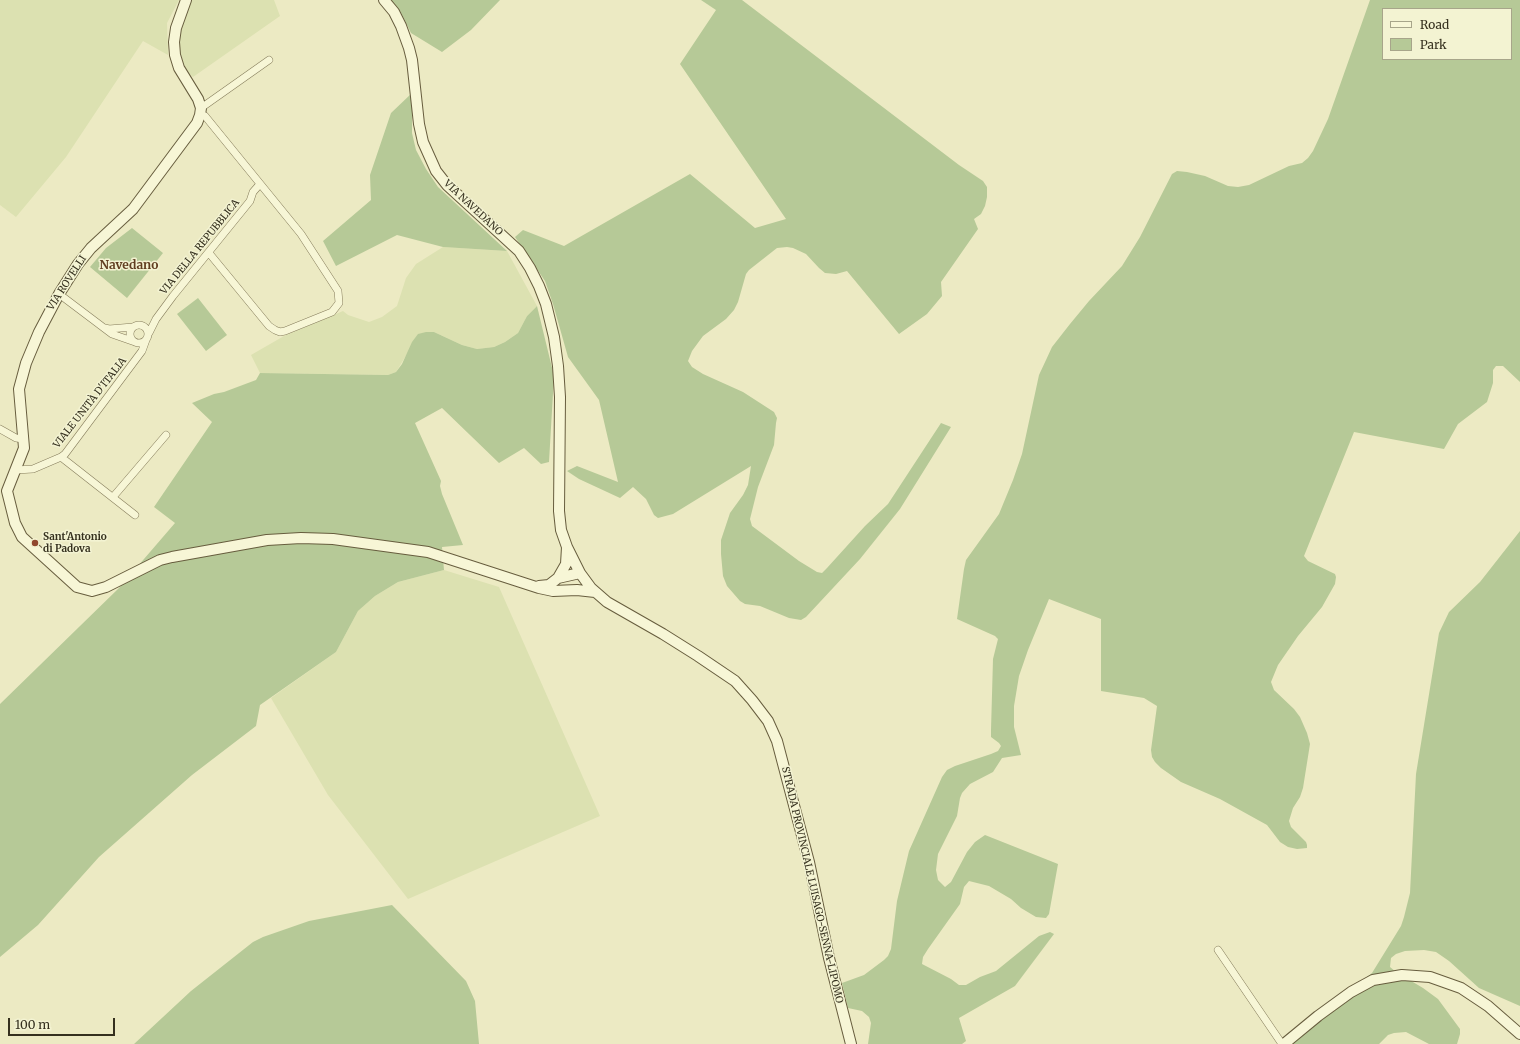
<!DOCTYPE html>
<meta charset="utf-8">
<style>
body{margin:0}
#map{position:relative;width:1520px;height:1044px;overflow:hidden;background:#eceac3;font-family:Merriweather,serif}
canvas{display:block}
.legend{position:absolute;left:1382px;top:8px;width:130px;height:52px;box-sizing:border-box;background:#f3f3d2;border:1px solid #a7a58a;margin:0;padding:5px 7px;list-style:none;font-size:12px;color:#35301e}
.legend li{display:flex;align-items:center;gap:8px;height:20px}
.legend b{width:20px;border:1px solid #a7a58a}
.scale{position:absolute;left:8px;top:1018px;width:107px;height:18px;box-sizing:border-box;border:2px solid #35301e;border-top:0;padding-left:5px;font-size:12px;line-height:14px;white-space:nowrap;color:#35301e;-webkit-text-stroke:3px #f3f3d2;paint-order:stroke}
</style>
<div id="map">
<canvas width="1520" height="1044"></canvas>
<ul class="legend">
<li><b style="height:5px;background:#f7f6d6"></b>Road</li>
<li><b style="height:11px;background:#b6c997"></b>Park</li>
</ul>
<div class="scale">100 m</div>
</div>
<script>
const ctx = document.querySelector('canvas').getContext('2d');
ctx.lineJoin = 'round';
function fill(path, color) { ctx.fillStyle = color; ctx.fill(path, 'evenodd'); }
const shape = rows => new Path2D(rows.map(r => 'M' + r).join(''));
function stroke(path, color, width, dash) { ctx.strokeStyle = color; ctx.lineWidth = width; ctx.lineCap = dash ? 'butt' : 'round'; ctx.setLineDash(dash || []); ctx.stroke(path); }
function drawText(font, color, halo, rows, align = 'center') {
  ctx.font = font + ' Merriweather,serif'; ctx.lineWidth = 3; ctx.setLineDash([]); ctx.textBaseline = 'middle'; ctx.strokeStyle = halo; ctx.fillStyle = color; for (const [text, x, y, turn = 0] of rows) {
    ctx.save(); ctx.translate(x, y); ctx.rotate((+turn || 0) * Math.PI / 180); ctx.textAlign = isNaN(turn) ? turn : align; if (halo) ctx.strokeText(text, 0, 0); ctx.fillText(text, 0, 0); ctx.restore();
  }
}
fill(shape([
 [0,0,179,0,167,23,168,55,143,41,66,157,16,217,0,205],
 [192,0,274,0,280,16,193,77,186,71,180,53,179,40,183,16],
 [443,247,507,251,537,306,527,316,518,333,505,342,494,347,477,349,462,345,434,332,407,354,396,372,388,375,260,373,251,355,284,336,343,311,348,315,369,322,382,317,397,306,406,278,416,264],
 [444,570,499,587,600,816,408,899,328,795,271,698,336,652,358,611,375,596,398,582]
]), '#dce1b1');
fill(shape([
 [391,0,500,0,471,30,442,52,411,33,400,11],
 [701,0,742,0,959,165,983,181,987,187,987,197,985,206,981,214,974,219,978,229,941,282,942,296,927,314,899,334,847,271,836,274,825,273,819,268,806,254,793,248,787,247,777,248,749,270,746,274,738,302,734,310,726,319,703,336,692,351,688,361,692,367,703,374,743,392,774,412,777,418,776,423,774,445,758,487,750,519,752,526,799,561,817,572,822,573,827,568,865,526,888,504,941,423,951,427,900,509,860,559,806,617,801,620,789,618,760,606,745,604,740,601,727,586,723,576,721,554,721,540,730,513,743,495,748,485,751,466,673,514,658,518,654,515,646,499,633,487,620,498,579,479,567,471,577,466,618,482,599,400,568,357,553,304,545,281,515,237,523,230,564,246,690,174,755,228,786,219,680,64,716,10],
 [1370,0,1520,0,1520,382,1503,366,1496,366,1493,370,1493,383,1487,402,1458,424,1444,449,1354,432,1304,556,1308,561,1335,574,1336,577,1335,584,1322,607,1298,636,1278,665,1271,682,1274,690,1294,709,1300,717,1307,733,1310,744,1303,788,1300,797,1293,808,1289,821,1291,827,1306,842,1307,845,1307,848,1297,849,1288,847,1280,842,1267,825,1220,799,1181,782,1161,768,1155,762,1152,757,1151,750,1157,706,1144,698,1101,691,1101,619,1049,599,1028,650,1019,676,1014,706,1014,727,1021,755,1002,758,993,772,970,784,962,793,960,798,957,816,938,854,936,870,938,880,945,887,951,882,967,852,975,842,985,835,1058,864,1049,914,1046,918,1036,917,1021,908,1011,899,989,886,969,881,964,887,960,904,928,949,923,957,922,964,951,979,959,985,966,985,980,977,996,971,1039,936,1050,932,1054,934,1015,986,959,1018,966,1041,962,1044,868,1044,871,1023,869,1017,862,1011,848,1008,842,983,864,975,884,960,888,956,891,949,897,901,909,851,942,777,947,770,955,766,991,754,998,751,1001,746,999,743,991,737,991,730,993,659,998,639,995,636,957,619,964,569,966,560,999,514,1013,480,1022,454,1039,375,1046,360,1052,347,1070,324,1089,301,1122,266,1140,237,1172,174,1177,171,1187,172,1205,176,1228,186,1238,187,1249,185,1289,166,1302,163,1308,158,1313,151,1328,119],
 [1383,9,1511,9,1511,59,1383,59],
 [412,93,412,133,416,150,426,169,438,187,507,251,443,247,397,235,336,266,323,241,371,200,370,175,391,113],
 [132,228,163,253,127,298,90,267,106,248],
 [198,298,227,335,206,351,177,314],
 [537,306,554,376,549,462,541,464,524,448,499,463,442,408,415,423,441,481,440,486,442,494,463,545,442,547,444,570,398,582,375,596,358,611,336,652,260,705,256,726,192,775,99,857,38,925,0,957,0,704,119,588,175,523,154,507,212,422,192,403,214,394,224,392,256,380,260,373,388,375,396,372,402,364,412,342,418,334,426,332,434,332,462,345,477,349,494,347,505,342,518,333,527,316],
 [1520,531,1520,1006,1479,988,1449,961,1436,952,1424,950,1405,951,1396,954,1391,958,1390,967,1396,972,1423,988,1438,999,1460,1029,1460,1034,1457,1044,1429,1044,1406,1032,1394,1033,1388,1035,1379,1044,1286,1044,1319,1014,1372,973,1401,926,1404,917,1410,893,1416,774,1439,633,1449,612,1480,582],
 [392,905,466,981,475,1001,479,1044,134,1044,191,991,253,942,263,937,309,921]
]), '#b6c997');
const street = shape([
 [201,108,269,60],
 [200,115,205,116,301,234,338,291,339,303,332,312,285,331,280,332,275,330,269,326,209,253],
 [59,294,112,334,135,342],
 '130 334a9 9 0 1 1 18 0a9 9 0 1 1-18 0Z',
 [105,328,109,329,133,327],
 [149,333,156,319,173,296,250,201,253,192,260,184],
 [0,429,16,438,24,439],
 [61,457,135,515],
 [16,470,33,469,61,457,65,454,136,359,142,351,146,340],
 [113,497,166,435],
 [1218,950,1282,1044]
]);
const secondary = shape([
 [186,0,176,28,174,42,175,55,179,68,198,99,201,108,200,115,197,123,133,209,91,248,78,264,59,294,39,332,26,363,19,389,24,448,7,491,15,523,22,537,77,587,92,591,106,587,160,560,172,557,267,540,301,538,333,539,428,552,539,588,553,591,577,590,595,592],
 [384,0,394,12,401,26,409,48,412,60,419,124,423,142,436,171,447,185,519,251,530,268,539,286,546,304,554,337,558,366,560,397,559,511,561,530,567,547,580,573,591,588,607,602,663,634,698,656,735,681,752,700,768,721,777,741,809,862,829,958,851,1044],
 [558,578,566,564,567,547],
 [539,586,549,585,558,578,580,573],
 [1284,1044,1318,1016,1351,992,1373,980,1402,975,1430,977,1461,988,1488,1006,1520,1034]
]);
stroke(street, '#857c5b', 8);
stroke(secondary, '#675d3e', 12);
stroke(street, '#f7f6d6', 7);
stroke(secondary, '#f7f6d6', 10);
for (const [x, y, r, color] of [
 [35,543,4,"#91482e"]
]) { const dot = new Path2D(); dot.arc(x, y, r, 0, 2 * Math.PI); ctx.fillStyle = color; ctx.fill(dot); stroke(dot, '#f3f3d2', 1.5); }
drawText('10px', '#35301e', '#f3f3d2', [
 ["VIA NAVEDANO",473,208,43],
 ["VIA DELLA REPUBBLICA",200,247,-51],
 ["VIA ROVELLI",67,283,-57],
 ["VIALE UNITÀ D'ITALIA",90,403,-52],
 ["STRADA PROVINCIALE LUISAGO-SENNA-LIPOMO",812,885,77]
]);
drawText('bold 10px', '#35301e', '#f3f3d2', [
 ["Sant'Antonio",43,537],
 ["di Padova",43,549]
], 'left');
drawText('bold 12px', '#603e20', '#f3f3d2', [
 ["Navedano",129,266]
]);
</script>
